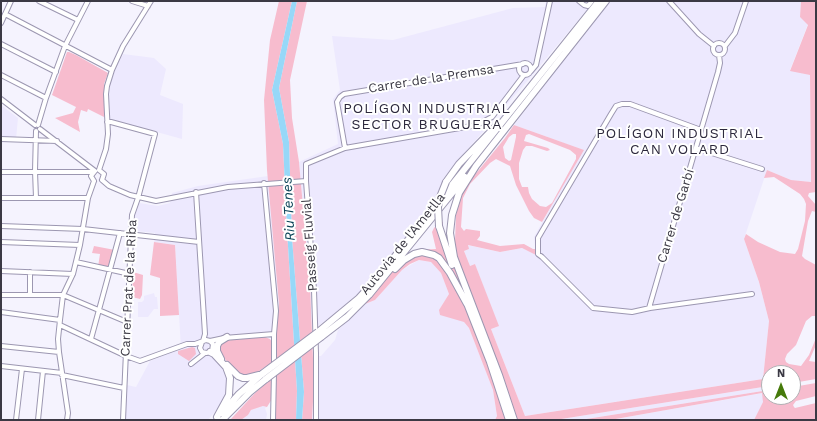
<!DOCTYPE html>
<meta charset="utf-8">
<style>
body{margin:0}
#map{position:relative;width:817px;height:421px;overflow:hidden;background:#f5f3fe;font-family:"Work Sans",sans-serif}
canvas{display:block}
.frame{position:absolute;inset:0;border:2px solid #3b3944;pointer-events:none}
.north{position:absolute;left:761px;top:365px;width:40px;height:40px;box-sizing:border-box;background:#fff;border:1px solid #b1b0b4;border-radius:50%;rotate:0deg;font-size:11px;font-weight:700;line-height:16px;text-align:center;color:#3b3944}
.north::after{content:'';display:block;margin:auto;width:14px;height:18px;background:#467a0a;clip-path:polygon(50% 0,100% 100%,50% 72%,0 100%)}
</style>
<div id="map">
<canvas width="817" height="421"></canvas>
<div class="frame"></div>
<div class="north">N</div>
</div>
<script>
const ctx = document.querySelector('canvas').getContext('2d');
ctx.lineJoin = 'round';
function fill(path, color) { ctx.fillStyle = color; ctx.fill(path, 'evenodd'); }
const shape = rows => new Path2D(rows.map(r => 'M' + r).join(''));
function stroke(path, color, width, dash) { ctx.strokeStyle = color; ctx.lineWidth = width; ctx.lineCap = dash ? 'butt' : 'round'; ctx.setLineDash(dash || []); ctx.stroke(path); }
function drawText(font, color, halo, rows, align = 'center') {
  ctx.font = font + ' "Work Sans",sans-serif'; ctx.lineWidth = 4; ctx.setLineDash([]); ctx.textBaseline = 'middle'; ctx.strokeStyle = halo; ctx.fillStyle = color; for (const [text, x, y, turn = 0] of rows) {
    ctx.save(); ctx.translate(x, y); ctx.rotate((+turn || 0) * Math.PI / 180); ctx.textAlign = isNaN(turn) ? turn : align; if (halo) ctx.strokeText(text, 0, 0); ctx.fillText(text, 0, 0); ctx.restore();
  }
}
fill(shape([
 [546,1,594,1,530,78,453,166,443,179,434,201,385,263,361,291,332,316,312,330,310,285,299,162,338,144,333,99,340,90,332,36,393,40,513,8,545,7],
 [610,1,801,1,800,17,808,24,790,70,810,75,811,182,791,180,767,170,744,239,759,282,769,321,763,379,525,416,491,329,498,326,475,264,470,266,464,251,469,249,467,245,500,252,522,248,536,254,534,237,583,150,514,125],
 [123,54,154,58,166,69,160,95,183,104,182,139,110,119,108,103,109,87,116,67],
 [1,105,18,118,16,139,1,138],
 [268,176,279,304,276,335,265,337,221,341,208,347,223,365,226,373,226,390,223,402,208,420,125,420,127,385,136,387,150,361,181,349,175,245,154,242,155,233,136,231,135,215,139,203,158,206,170,203,172,193,198,186],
 [419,260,431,262,441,273,449,294,439,310,464,322,469,328,493,390,497,416,495,420,312,420,314,383,313,356,321,356,335,340,338,330,365,304,375,300,402,270],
 [154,293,155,297,157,297,158,309,154,309,148,317,138,317,138,302,142,302,144,300,144,296],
 [769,386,769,390,580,420,555,420],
 [763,393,763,402,754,420,610,420],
 [263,406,267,407,265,408,267,414,266,420,241,420,248,415,251,410]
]), '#ede9fe');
fill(shape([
 [279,1,292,1,272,90,283,144,287,230,297,391,296,420,276,420,276,335,279,304,267,170,264,100,270,40],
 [297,1,307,1,290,80,292,118,299,162,310,285,314,383,312,420,302,420,304,392,292,238,289,142,279,88],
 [801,1,816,1,816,192,809,193,808,196,816,205,816,212,812,211,808,221,802,256,805,259,816,265,816,316,812,316,806,321,796,345,787,354,785,359,786,362,789,364,801,366,809,355,816,338,816,345,809,361,816,362,816,379,793,383,793,373,769,373,769,386,555,420,495,420,497,416,493,390,469,328,464,322,440,315,439,310,449,294,441,273,431,262,419,260,410,264,402,270,375,300,365,304,400,262,408,254,415,250,436,249,432,232,434,228,440,221,443,222,442,242,455,242,456,215,460,197,469,182,505,138,514,125,584,150,542,222,534,218,529,211,516,185,510,166,496,159,490,163,470,184,463,198,461,227,464,231,466,229,480,231,480,236,477,240,500,246,524,244,533,249,535,249,536,255,522,248,500,252,468,245,469,249,464,251,470,266,475,264,499,326,491,329,525,416,763,379,769,321,759,282,744,239,746,234,758,242,780,252,795,254,798,249,805,221,806,204,804,199,800,194,774,177,764,178,767,170,791,180,811,182,810,75,790,71,808,25,800,17],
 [513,134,516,134,516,137,511,160,509,161,505,158,503,147,509,137],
 [529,134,570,150,576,155,576,159,552,203,546,207,540,206,532,199,529,193,528,187,522,187,519,179,519,163,523,150,526,146,532,146,547,151,550,150,548,148,524,141,526,135],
 [67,52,69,52,76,55,108,73,104,84,104,117,88,109,87,112,81,110,78,122,80,132,55,118,73,113,76,107,52,95],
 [154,242,175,245,179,315,160,316,160,278,150,275],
 [94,246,115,250,110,270,98,267,100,254,92,253],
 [133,272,143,275,142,295,140,299,132,297],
 [265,337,270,339,272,342,272,357,271,357,271,363,256,373,244,376,238,374,231,367,219,351,221,341],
 [192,347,195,348,196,354,189,361,178,354,178,351],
 [270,380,273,382,272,399,267,407,263,406,251,410,248,415,241,420,230,420,255,393],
 [816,383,816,396,796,401,793,405,794,407,795,408,816,403,816,420,754,420,763,402,762,393,610,420,580,420,769,390,769,397,793,397,793,387]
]), '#f7bcce');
fill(shape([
 [292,1,297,1,279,88,289,142,292,238,304,392,302,420,296,420,297,391,287,230,283,144,272,90]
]), '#97d8f8');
const minor = shape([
 [39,1,78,20],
 [132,1,148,6],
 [579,1,584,5,588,6,592,1],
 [669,1,699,34,714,46],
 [5,14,112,70],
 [1,23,11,1],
 '713 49a6 6 0 1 1 12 0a6 6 0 1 1-12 0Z',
 [1,44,56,72],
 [725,46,735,33,746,1],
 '519 69a6 6 0 1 1 12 0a6 6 0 1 1-12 0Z',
 [531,71,536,65,550,1],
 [1,75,46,98],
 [1,99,35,125],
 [107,122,111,122,155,134,138,198,132,215,123,420],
 [38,125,46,98,65,46,88,1],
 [40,129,95,171],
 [701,130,630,104,622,104,616,106,611,114,538,238,538,254,542,257,593,308,632,312,650,308,752,294],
 [1,139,57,141],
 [345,148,337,102,340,97,344,94,523,64],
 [696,148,762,169],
 [99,170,106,149,108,134,106,94,107,86,112,70,123,46,151,1],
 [99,170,104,174,102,180],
 [1,172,93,172],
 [102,180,109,186,130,195,156,201,228,187,306,181],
 [94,181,91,176,95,171],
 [264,183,276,311,274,334,274,366],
 [196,192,205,334,203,341],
 [1,198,88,198],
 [36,198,35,171,36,131],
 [1,226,83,229,199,242],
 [1,242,80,245],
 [76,262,130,274],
 [1,271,73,274],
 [30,272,30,295],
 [1,295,63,295,127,322],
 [649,308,718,72,720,63,719,55],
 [1,312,60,320],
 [60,325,126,356,140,361,187,344,195,344,206,340,210,341,213,344,212,351,207,353,202,352,200,348,202,342],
 [91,339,120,233],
 [210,341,224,338,274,334],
 [1,346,59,352],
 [191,364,205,353],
 [1,366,62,373],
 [62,375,124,388],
 [16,420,22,369],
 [38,420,43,371],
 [67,420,68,413,59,352,58,339,60,320,63,295,73,274,80,245,88,198,94,181],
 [273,420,274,373],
 [316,420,316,353,314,290,306,181,306,164,345,148,477,125,492,117,524,75]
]);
const highway = shape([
 [446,182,459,164,495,127],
 [439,226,452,265],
 [395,269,404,260,414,254,422,252,434,255,439,258,450,273,467,304],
 [466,301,490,362,509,420],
 [318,332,359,298,380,275,599,1],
 [321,337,347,317,369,295,465,177],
 [210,352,214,354,226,367,230,378,229,395,217,417],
 [221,359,217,351,217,346,219,342,227,337],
 [227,365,238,376,243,378,247,378,259,375],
 [222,413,239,394,262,374],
 [222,420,250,392,266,379],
 [514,420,499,375,454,257,450,233,452,215,459,193,476,166,606,1]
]);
stroke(minor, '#9c97b1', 6);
stroke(highway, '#9c97b1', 8);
stroke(minor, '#fff', 4);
stroke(highway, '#fff', 6);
const highwayBridge = shape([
 [439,226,438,207,440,197,446,182],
 [262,374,318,332],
 [266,379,321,337]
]);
stroke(highwayBridge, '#9c97b1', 8, []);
stroke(highwayBridge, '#fff', 6);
drawText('13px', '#3b3944', '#fff', [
 ["Carrer de la Premsa",431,79,-9],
 ["Carrer de Garbí",676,216,-73],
 ["Autovia de l'Ametlla",403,244,-51],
 ["Passeig Fluvial",310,245,-94],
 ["Carrer Prat de la Riba",129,288,-87]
]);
ctx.letterSpacing = '1px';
drawText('14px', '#2d293d', '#fff', [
 ["POLÍGON INDUSTRIAL",427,109],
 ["SECTOR BRUGUERA",427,125],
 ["POLÍGON INDUSTRIAL",680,134],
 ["CAN VOLARD",680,150]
]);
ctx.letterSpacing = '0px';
drawText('italic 14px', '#053f54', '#fff', [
 ["Riu Tenes",289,209,-93]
]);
</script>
